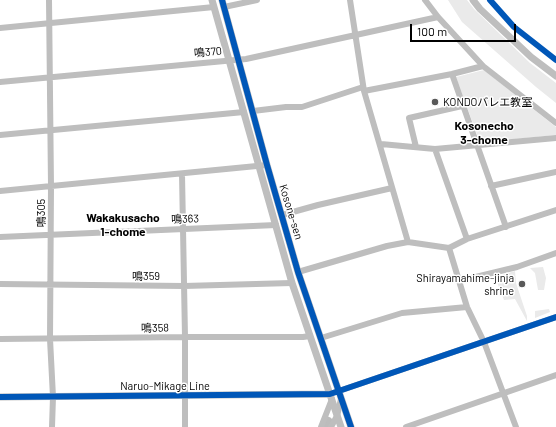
<!DOCTYPE html>
<meta charset="utf-8">
<style>
body{margin:0}
#map{position:relative;width:556px;height:427px;overflow:hidden;background:#fff;font-family:Barlow,sans-serif}
canvas{display:block}
.scale{position:absolute;left:410px;top:24px;width:106px;height:18px;box-sizing:border-box;border:2px solid #000;border-top:0;padding-left:5px;font-size:12px;line-height:14px;white-space:nowrap;color:#000;-webkit-text-stroke:3px #fff;paint-order:stroke}
</style>
<div id="map">
<canvas width="556" height="427"></canvas>
<div class="scale">100 m</div>
</div>
<script>
const ctx = document.querySelector('canvas').getContext('2d');
ctx.lineJoin = 'round';
function fill(path, color) { ctx.fillStyle = color; ctx.fill(path, 'evenodd'); }
const shape = rows => new Path2D(rows.map(r => 'M' + r).join(''));
function stroke(path, color, width, dash) { ctx.strokeStyle = color; ctx.lineWidth = width; ctx.lineCap = dash ? 'butt' : 'round'; ctx.setLineDash(dash || []); ctx.stroke(path); }
function drawText(font, color, halo, rows, align = 'center') {
  ctx.font = font + ' Barlow,"Noto Sans JP",sans-serif'; ctx.lineWidth = 3; ctx.setLineDash([]); ctx.textBaseline = 'middle'; ctx.strokeStyle = halo; ctx.fillStyle = color; for (const [text, x, y, turn = 0] of rows) {
    ctx.save(); ctx.translate(x, y); ctx.rotate((+turn || 0) * Math.PI / 180); ctx.textAlign = isNaN(turn) ? turn : align; if (halo) ctx.strokeText(text, 0, 0); ctx.fillText(text, 0, 0); ctx.restore();
  }
}
fill(shape([
 [448,0,467,0,474,9,530,63,556,83,556,103,536,87,462,22],
 [484,70,556,127,556,135,483,142,479,140,456,77],
 [543,267,546,278,544,290,538,290,535,273,530,268],
 [515,271,516,283,527,316,527,321,515,299,504,300,495,277],
 [549,309,550,312,535,318,535,311]
]), '#eaeaea');
stroke(shape([
 [326,427,327,423]
]), '#bcbcbc', 13);
stroke(shape([
 [49,0,51,186,50,339,53,397,52,427],
 [350,0,364,91,408,242],
 [425,0,438,17,483,66,556,123],
 [224,7,257,0],
 [0,28,214,7],
 [452,74,506,227],
 [0,82,246,59,438,17],
 [364,91,452,74,483,66],
 [253,111,286,107,302,107,363,87],
 [0,135,244,112],
 [381,144,435,149,556,138],
 [416,147,409,118,462,106],
 [435,149,467,239],
 [182,174,185,337,185,427],
 [491,186,556,172],
 [0,191,267,165],
 [282,215,318,205,392,188],
 [0,237,276,225],
 [449,248,467,307,484,342,516,427],
 [298,272,387,246,408,242,449,248,467,239,556,210],
 [459,281,517,267,556,253],
 [0,284,184,286,292,283],
 [321,338,402,313,467,307],
 [0,339,185,337,303,337,310,336],
 [330,394,556,317],
 [321,427,332,399],
 [331,427,337,416,341,399],
 [406,427,556,375]
]), '#bebebe', 6);
stroke(shape([
 [212,0,292,283,341,427],
 [222,0,267,165,298,272,351,427],
 [473,0,480,9,531,57,556,76],
 [0,397,330,394]
]), '#bebebe', 7);
stroke(shape([
 [222,0,267,165,298,272,351,427],
 [490,0,514,27,556,60],
 [0,397,330,394,556,317]
]), '#0057b8', 6);
for (const [x, y, r, color] of [
 [435,102,4,"#595959"],
 [522,284,4,"#595959"]
]) { const dot = new Path2D(); dot.arc(x, y, r, 0, 2 * Math.PI); ctx.fillStyle = color; ctx.fill(dot); stroke(dot, '#fff', 1.5); }
drawText('11px', '#000', '#fff', [
 ["鳴370",208,52,-5],
 ["Kosone-sen",291,212,73],
 ["鳴305",41,213,-90],
 ["鳴363",185,219,-2],
 ["鳴359",146,276],
 ["鳴358",155,328,-1],
 ["Naruo-Mikage Line",165,386]
]);
drawText('11px', '#000', '#fff', [
 ["KONDOバレエ教室",443,102],
 ["Shirayamahime-jinja",514,278,"right"],
 ["shrine",514,291,"right"]
], 'left');
drawText('bold 12px', '#000', '#fff', [
 ["Kosonecho",484,126],
 ["3-chome",484,140],
 ["Wakakusacho",123,218],
 ["1-chome",123,232]
]);
</script>
